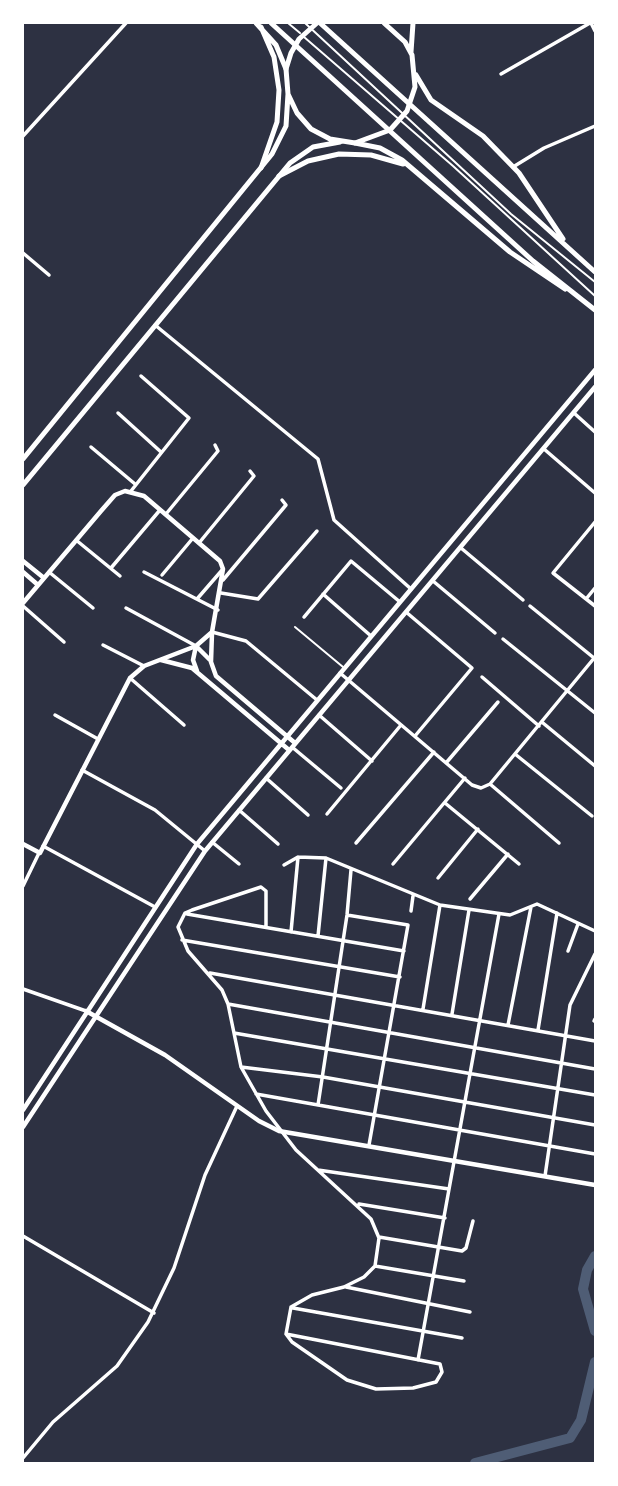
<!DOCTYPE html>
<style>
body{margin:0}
#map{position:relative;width:618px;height:1486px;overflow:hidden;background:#2d3142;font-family:"Varela Round",sans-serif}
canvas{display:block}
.frame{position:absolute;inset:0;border:24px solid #fff;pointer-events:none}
</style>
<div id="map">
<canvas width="618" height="1486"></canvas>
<div class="frame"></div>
</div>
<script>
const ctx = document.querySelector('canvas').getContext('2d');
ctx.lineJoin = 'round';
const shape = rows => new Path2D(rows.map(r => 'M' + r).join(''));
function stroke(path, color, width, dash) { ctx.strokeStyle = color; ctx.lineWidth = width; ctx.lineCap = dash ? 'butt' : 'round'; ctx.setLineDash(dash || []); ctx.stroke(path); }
stroke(shape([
 [595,1256,587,1270,583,1289,595,1331],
 [475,1463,570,1438,581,1420,595,1362]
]), '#4f5d75', 10);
stroke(shape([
 [288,23,300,33],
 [305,23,511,214,595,282],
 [304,37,453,166,595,296],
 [295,627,343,667]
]), '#fff', 2);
stroke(shape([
 [591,23,595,31],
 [501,74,590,23],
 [23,136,126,23],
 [513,167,544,148,595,126],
 [23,253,49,275],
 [155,325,318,459,334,520,411,589],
 [118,413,161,452],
 [574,413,595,432],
 [91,447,135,484],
 [544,449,595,493],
 [131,491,189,418,141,376],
 [166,514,218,451,215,445],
 [595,522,553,573,595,606],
 [76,540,120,576],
 [199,543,254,476,250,471],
 [461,548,523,600],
 [111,568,160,510],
 [49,572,93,608],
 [144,572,218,610],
 [162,575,193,538],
 [223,580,286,505,282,500],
 [433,581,495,633],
 [221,593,258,599,317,531],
 [323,594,371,636],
 [197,599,223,569],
 [586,599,595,588],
 [23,606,64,642],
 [530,606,594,658],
 [126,608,196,646],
 [406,612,472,668,415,736],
 [304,617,351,561,400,602],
 [212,632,246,641,317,700],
 [503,639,595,713],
 [103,645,144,666],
 [340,673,472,785,481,788,490,784,595,657],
 [482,677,539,726],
 [130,678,184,725],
 [55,715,98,739],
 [319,715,372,761],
 [543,723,595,766],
 [292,747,341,788],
 [515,754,592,816],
 [446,763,498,702],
 [82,770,155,810,205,851],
 [266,778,308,815],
 [490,784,559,843],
 [445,803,519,864],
 [239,810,278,844],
 [327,814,401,725],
 [212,842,239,864],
 [356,843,434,752],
 [43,846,155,907],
 [393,864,465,778],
 [284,865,298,857,326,858,440,905,510,915,537,904,595,931],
 [438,878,478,829],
 [23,886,39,853],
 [470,899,508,854],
 [411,911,413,896],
 [187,914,404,951],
 [347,915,408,925,369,1145],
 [266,927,266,891,261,887,192,910,185,913,178,927,188,951,222,990,228,1004,241,1067,266,1111,296,1150,371,1219,379,1238,375,1266,364,1277,344,1287,312,1295,291,1307],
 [291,932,298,857],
 [318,936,326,858],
 [182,940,400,977],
 [568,951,578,924],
 [210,973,595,1041],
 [23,989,86,1011],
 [228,1004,595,1069],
 [423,1009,440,905],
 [452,1014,469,910],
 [594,1021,595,1019],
 [508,1025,531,907],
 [538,1030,557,913],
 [234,1033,595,1095],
 [241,1067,323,1077,595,1125],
 [256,1094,595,1154],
 [318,1105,347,915,351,870],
 [318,1170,449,1189],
 [545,1176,570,1005,595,954],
 [359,1204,445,1218],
 [23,1236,154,1313],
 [379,1237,462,1251,466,1248,473,1221],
 [375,1266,464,1281],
 [346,1287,470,1312],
 [293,1308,462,1338],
 [286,1334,440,1364,442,1372,436,1382,413,1388,376,1389,347,1380,292,1342,286,1334,291,1307],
 [418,1360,499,914],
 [23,1458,53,1422,117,1366,148,1322,174,1268,205,1175,237,1106]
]), '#fff', 3.5);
stroke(shape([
 [23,561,44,578],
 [23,572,38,585],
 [23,603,101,511,115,495,125,491,144,496,220,561,223,569,212,632,196,646,144,666,130,678,40,853,23,844],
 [212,633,211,662,216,676,295,743],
 [196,646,193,660,197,671],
 [196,646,210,660],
 [161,660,192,668,289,750],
 [86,1011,165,1055,259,1121,279,1131,595,1185],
 [23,1110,197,844,595,370],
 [23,1127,205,851,595,387]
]), '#fff', 4.5);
stroke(shape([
 [317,23,299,39,291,53,286,69,288,94,297,113,311,129,330,139,355,143,390,130,407,111,415,87,412,55,405,42,384,23],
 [411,52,413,23],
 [23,459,272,154,286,126,288,94],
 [23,485,290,163,313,147,340,142]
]), '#fff', 5);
stroke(shape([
 [256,23,276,45,286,69],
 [271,23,533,261,595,310],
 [320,23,595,272],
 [261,27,274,57,279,90,277,122,261,168],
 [416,75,431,100,483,136,519,173,563,239],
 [355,143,380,148,402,160,510,252,565,289],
 [279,176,308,161,339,154,371,155,403,164]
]), '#fff', 5);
</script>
